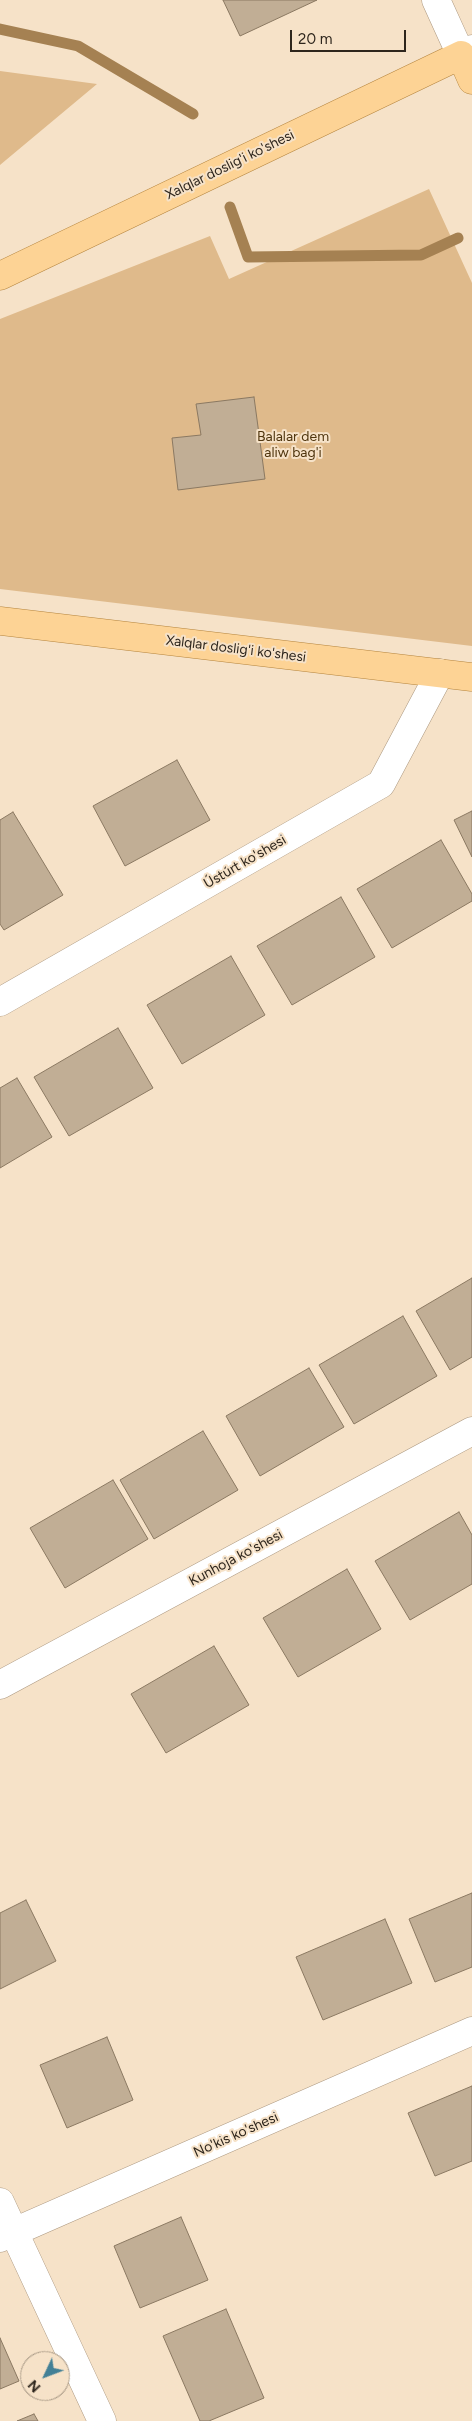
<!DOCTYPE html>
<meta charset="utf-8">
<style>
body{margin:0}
#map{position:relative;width:472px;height:2421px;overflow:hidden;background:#f6e2c8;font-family:Figtree,sans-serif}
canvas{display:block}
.north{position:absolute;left:20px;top:2351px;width:50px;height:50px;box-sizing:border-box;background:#f6e2c8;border:1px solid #a69784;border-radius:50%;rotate:227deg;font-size:14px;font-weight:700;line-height:20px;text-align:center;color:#2e261d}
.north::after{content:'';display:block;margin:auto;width:18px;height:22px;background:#438096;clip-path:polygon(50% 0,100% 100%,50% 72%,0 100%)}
.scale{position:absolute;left:290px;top:30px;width:116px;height:22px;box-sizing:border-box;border:2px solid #2e261d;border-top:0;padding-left:6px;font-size:15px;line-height:18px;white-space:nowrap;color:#2e261d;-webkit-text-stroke:4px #f6e2c8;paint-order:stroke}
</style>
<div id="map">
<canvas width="472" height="2421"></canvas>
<div class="north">N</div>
<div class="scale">20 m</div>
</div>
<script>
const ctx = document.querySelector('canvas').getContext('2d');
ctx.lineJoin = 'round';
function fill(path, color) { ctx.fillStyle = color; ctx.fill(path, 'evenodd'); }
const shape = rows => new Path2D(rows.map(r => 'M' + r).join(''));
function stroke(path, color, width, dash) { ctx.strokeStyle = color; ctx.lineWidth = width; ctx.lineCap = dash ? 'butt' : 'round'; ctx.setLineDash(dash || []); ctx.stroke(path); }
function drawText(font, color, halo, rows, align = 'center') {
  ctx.font = font + ' Figtree,sans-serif'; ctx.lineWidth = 4; ctx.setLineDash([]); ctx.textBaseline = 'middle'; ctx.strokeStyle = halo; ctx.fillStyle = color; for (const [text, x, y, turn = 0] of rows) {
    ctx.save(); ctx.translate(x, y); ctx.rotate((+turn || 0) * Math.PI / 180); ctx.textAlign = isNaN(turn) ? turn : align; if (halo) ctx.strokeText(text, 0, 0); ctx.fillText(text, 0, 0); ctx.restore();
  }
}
fill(shape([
 [0,71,97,84,0,165],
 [429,189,472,283,472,646,0,589,0,319,210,236,229,279]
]), '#dfba8b');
stroke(shape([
 [0,29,78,46,193,114],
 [230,207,248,257,421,255,458,238]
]), '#a58152', 11);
const building = shape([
 [223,0,317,0,240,36,223,0],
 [254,397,265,479,178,490,172,438,201,435,196,404,254,397],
 [177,760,210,820,125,866,93,806,177,760],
 [472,811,472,857,454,820,472,811],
 [13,812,63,895,4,930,0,924,0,820,13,812],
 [441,840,472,894,472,901,392,948,357,889,441,840],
 [341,897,375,957,292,1005,257,946,341,897],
 [231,956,265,1015,182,1064,147,1005,231,956],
 [118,1028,153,1088,69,1136,34,1077,118,1028],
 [17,1078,52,1137,0,1168,0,1088,17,1078],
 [472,1278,472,1357,450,1370,416,1311,472,1278],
 [403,1316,437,1376,354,1424,319,1365,403,1316],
 [309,1368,344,1427,260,1476,226,1416,309,1368],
 [203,1431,238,1490,154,1539,120,1480,203,1431],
 [113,1480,148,1539,65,1588,30,1528,113,1480],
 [459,1512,472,1535,472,1584,410,1620,375,1561,459,1512],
 [347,1569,381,1629,298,1677,263,1618,347,1569],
 [214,1646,249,1705,166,1753,131,1694,214,1646],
 [472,1893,472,1967,435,1982,409,1919,472,1893],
 [26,1900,56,1961,0,1989,0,1913,26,1900],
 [385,1919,412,1983,323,2020,296,1957,385,1919],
 [107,2037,133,2100,67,2128,40,2065,107,2037],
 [472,2086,472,2161,435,2176,408,2113,472,2086],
 [181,2217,208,2280,140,2308,114,2246,181,2217],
 [226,2309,264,2398,209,2421,200,2421,163,2336,226,2309],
 [0,2338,19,2381,0,2389,0,2338],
 [34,2414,38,2421,17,2421,34,2414]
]);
fill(building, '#c1ae95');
stroke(building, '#8b7962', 1);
const minor = shape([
 [436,0,461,55,472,49],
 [0,1002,381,784,440,673],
 [0,1685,472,1431],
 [0,2202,102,2421],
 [0,2238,472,2031]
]);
const major = shape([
 [0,276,461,55,472,80],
 [0,621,472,677]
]);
stroke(minor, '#ab977f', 29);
stroke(major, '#b4843e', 29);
stroke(minor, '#fff', 28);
stroke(major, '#fdd395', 28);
drawText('14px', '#2e261d', '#f6e2c8', [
 ["Xalqlar doslig'i ko'shesi",230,165,-26],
 ["Xalqlar doslig'i ko'shesi",236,649,7],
 ["Ústúrt ko'shesi",245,862,-30],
 ["Kunhoja ko'shesi",236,1558,-28],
 ["No'kis ko'shesi",236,2135,-24]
]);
drawText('14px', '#50360f', '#f6e2c8', [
 ["Balalar dem",293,437],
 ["aliw bag'i",293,453]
]);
</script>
